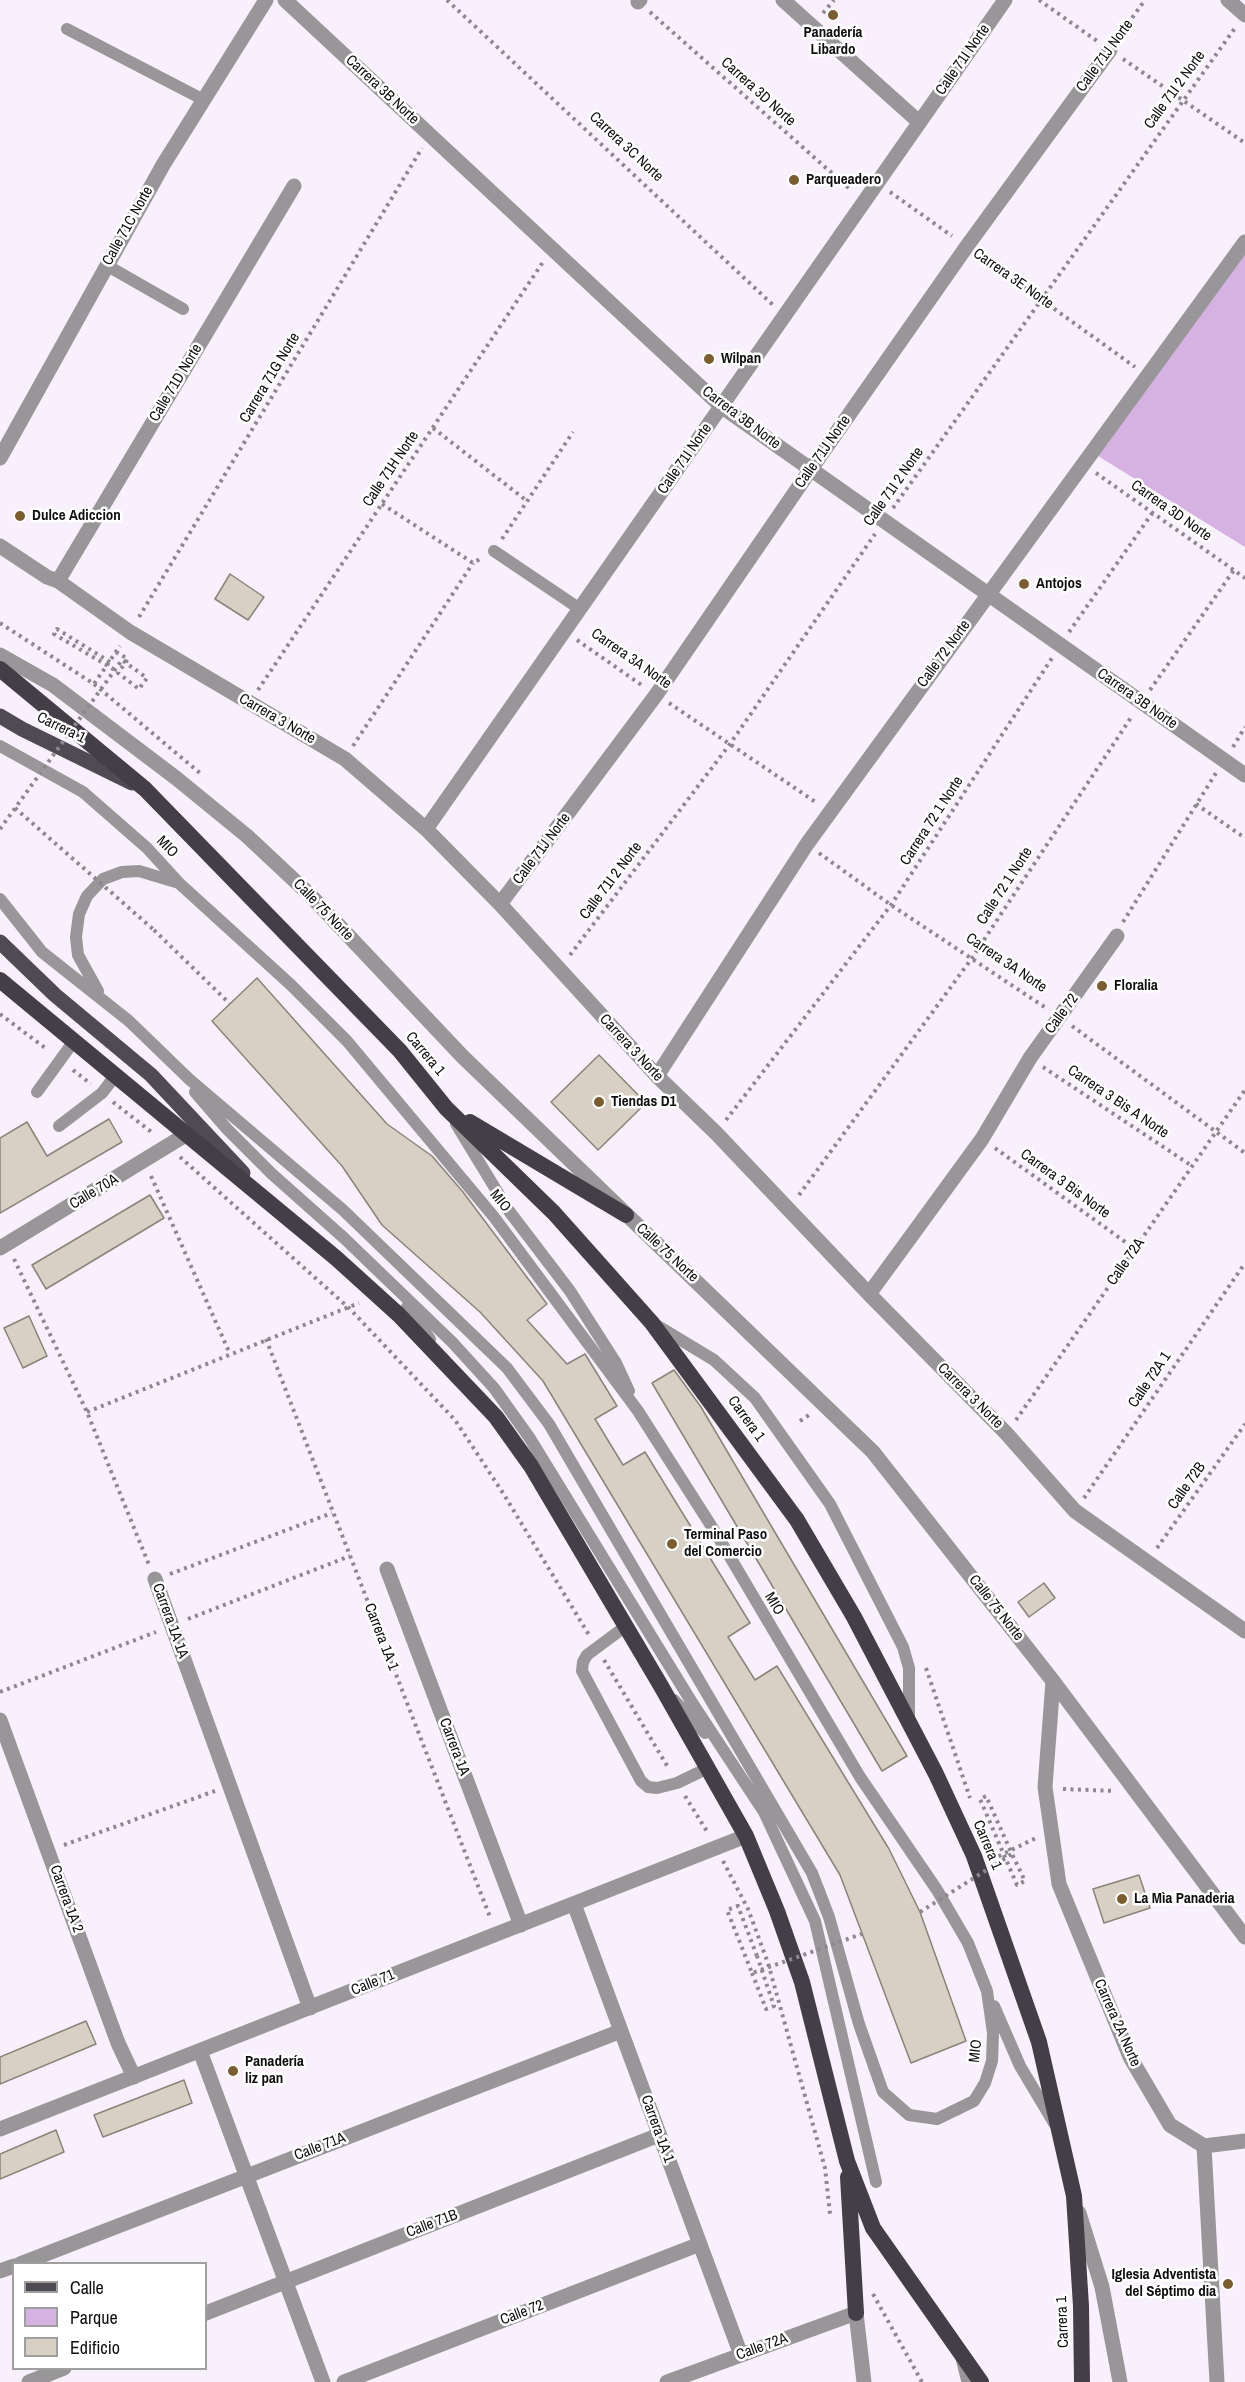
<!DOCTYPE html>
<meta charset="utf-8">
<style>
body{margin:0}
#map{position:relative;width:1245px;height:2382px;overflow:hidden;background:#f8f0fc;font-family:"Archivo Narrow",sans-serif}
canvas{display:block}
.legend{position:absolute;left:12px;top:2262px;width:195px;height:108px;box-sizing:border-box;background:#fff;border:2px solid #9f9fa0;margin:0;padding:8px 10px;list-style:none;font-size:18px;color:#100e11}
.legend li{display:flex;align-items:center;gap:12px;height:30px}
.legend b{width:30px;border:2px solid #9f9fa0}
</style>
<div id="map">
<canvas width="1245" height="2382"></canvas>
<ul class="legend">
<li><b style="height:8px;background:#504b53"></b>Calle</li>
<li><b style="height:16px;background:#d5b2e2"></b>Parque</li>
<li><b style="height:16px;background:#d8d0c5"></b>Edificio</li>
</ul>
</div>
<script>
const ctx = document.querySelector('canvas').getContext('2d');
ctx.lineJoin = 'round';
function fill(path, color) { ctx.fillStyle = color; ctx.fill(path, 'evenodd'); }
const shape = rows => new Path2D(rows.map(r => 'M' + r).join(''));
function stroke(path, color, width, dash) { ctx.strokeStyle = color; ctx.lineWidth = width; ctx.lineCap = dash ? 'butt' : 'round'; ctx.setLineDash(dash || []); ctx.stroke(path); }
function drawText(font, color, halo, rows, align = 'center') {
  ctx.font = font + ' "Archivo Narrow",sans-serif'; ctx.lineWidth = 5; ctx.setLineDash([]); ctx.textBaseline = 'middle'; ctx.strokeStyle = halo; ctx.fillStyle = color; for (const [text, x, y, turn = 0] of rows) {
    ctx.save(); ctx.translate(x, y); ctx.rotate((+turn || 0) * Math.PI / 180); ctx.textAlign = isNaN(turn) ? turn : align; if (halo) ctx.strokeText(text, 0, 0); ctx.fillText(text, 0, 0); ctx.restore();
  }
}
fill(shape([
 [1245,252,1245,547,1098,456]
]), '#d5b2e2');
const building = shape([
 [230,574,264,597,248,620,215,599,230,574],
 [257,978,387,1124,432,1156,463,1192,547,1304,527,1320,567,1364,585,1354,617,1406,595,1419,623,1465,645,1452,750,1623,728,1637,755,1680,777,1666,889,1849,920,1912,966,2041,911,2063,840,1875,543,1381,480,1312,382,1225,342,1166,212,1021,257,978],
 [599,1055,646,1103,598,1150,551,1102,599,1055],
 [109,1119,122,1142,0,1213,0,1138,27,1122,47,1156,109,1119],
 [150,1195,164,1218,46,1289,32,1265,150,1195],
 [29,1316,47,1356,23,1368,4,1328,29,1316],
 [674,1370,701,1407,907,1756,882,1771,652,1383,674,1370],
 [1044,1583,1055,1598,1029,1617,1018,1602,1044,1583],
 [1139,1875,1150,1908,1104,1923,1093,1889,1139,1875],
 [86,2021,96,2044,0,2084,0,2057,86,2021],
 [184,2080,192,2103,103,2137,94,2115,184,2080],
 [56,2130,64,2152,0,2179,0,2154,56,2130]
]);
fill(building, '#d8d0c5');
stroke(building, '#8a8379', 1.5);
stroke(shape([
 [447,0,773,305],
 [1039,0,1097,41],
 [650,12,851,190],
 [823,13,834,0],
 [1119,36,1145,0],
 [1123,59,1245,143],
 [890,192,952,236],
 [981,256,1135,367],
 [433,428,527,501],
 [1096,473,1245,578],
 [382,504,473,563,482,558],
 [893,508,1235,28],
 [502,539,573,432],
 [139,617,422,148],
 [0,623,94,684,120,646],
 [1069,632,1153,512],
 [577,640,643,686],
 [116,652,128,659,118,673,139,689],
 [94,684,201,774],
 [258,690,543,262],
 [1150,690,1234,570],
 [669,703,817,803],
 [353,746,473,563],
 [1233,747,1245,727],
 [1196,804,1245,838],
 [819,853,891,905,1046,1008],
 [1123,922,1216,773],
 [154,930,230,1004],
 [570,955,730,744,875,534],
 [0,1014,48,1050],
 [1072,1026,1245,1153],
 [1043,1067,1192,1166],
 [73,1070,91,1084],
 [113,1102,154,1134],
 [726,1120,891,905,1052,658],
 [995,1148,1135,1249],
 [180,1157,349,1308,455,1420,503,1493,589,1635],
 [151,1176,230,1354],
 [799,1195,972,958,1132,716],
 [14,1259,87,1412,149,1565],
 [266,1339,490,1917],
 [87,1412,359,1303],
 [1016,1420,1245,1090],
 [800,1421,809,1415],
 [1084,1498,1245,1263],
 [1157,1548,1245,1424],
 [170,1574,332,1513],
 [188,1619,350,1556],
 [604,1660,669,1769],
 [926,1668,970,1798],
 [0,1692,156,1632],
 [1063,1789,1115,1791],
 [685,1796,708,1833],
 [64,1845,215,1791],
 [1001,1848,1017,1885,1025,1881,1012,1854],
 [993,1855,995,1858,1036,1838],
 [723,1861,748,1909,768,1963,825,2168,830,2214],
 [752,1973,766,2009,774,2006,757,1956],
 [873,2294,922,2382]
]), '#8d8890', 4, [3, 4.5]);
stroke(shape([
 [67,29,204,100],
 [106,265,183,309],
 [494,551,580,609],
 [0,746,83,792,147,848,180,884,291,985,347,1041,494,1217,638,1411,717,1535,860,1777,937,1890,968,1943,987,1991,993,2033,992,2061,985,2083,974,2101,937,2119,909,2115,883,2092,859,2024,829,1917,812,1873,549,1424,507,1368,343,1210,189,1079,129,1021,42,952,0,899],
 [98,991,78,955,76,937,79,914,87,896,103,879,122,872,139,871,179,883],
 [37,1092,74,1041],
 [195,1092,227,1129,272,1174,344,1238,452,1342,494,1388,529,1437,691,1701,764,1812,815,1921,876,2182],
 [456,1124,509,1211,570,1291,616,1363,629,1391],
 [59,1126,102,1093,115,1076],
 [407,1307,430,1339],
 [656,1325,714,1360,755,1398,830,1504,903,1647,909,1668,909,1719],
 [626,1626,587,1655,583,1662,582,1671,641,1781,648,1787,657,1788,677,1783,708,1768],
 [674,1700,705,1733],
 [994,2006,1020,2066,1054,2123]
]), '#99969a', 12);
stroke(shape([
 [285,0,721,406,1245,775],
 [783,0,919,122],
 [638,2,640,0],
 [0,458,163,165,266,0],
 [0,546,47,577,58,581,130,632,345,759,426,829,500,904,657,1076,716,1133,869,1294,1006,1433,1075,1511,1245,1631],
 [58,581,294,186],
 [0,655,53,685,176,778,247,836,310,895,462,1056,873,1452,1053,1681,1245,1937],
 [426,829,1005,0],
 [500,904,656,695,811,469,967,246,1110,50],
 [657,1076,807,844,1245,242],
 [869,1294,982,1139,1030,1058,1117,936],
 [387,1569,521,1925],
 [155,1579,310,2008],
 [1053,1681,1045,1787,1059,1884,1130,2057,1170,2125,1204,2146],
 [0,1720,118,2043,134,2077],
 [574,1904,741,2355],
 [200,2051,323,2382],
 [1204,2146,1217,2382],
 [1204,2146,1245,2141],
 [20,2264,621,2031],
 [0,2271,14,2266],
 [206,2313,659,2135],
 [29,2382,64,2368],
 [344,2382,700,2244],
 [667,2382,856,2313]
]), '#99969a', 15);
stroke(shape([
 [1228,0,1245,15],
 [0,1248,187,1134],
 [0,2129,746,1836],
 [1079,2213,1102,2287,1120,2382],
 [856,2313,864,2382],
 [963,2358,969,2382]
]), '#99969a', 15);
stroke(shape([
 [0,716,22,729,132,783],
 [0,942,55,995,151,1075,243,1173]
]), '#504b53', 15);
stroke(shape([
 [0,669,145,789,400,1051,446,1108,554,1213,652,1323,797,1520,854,1617,936,1774,974,1856,1039,2042,1074,2196,1081,2306,1082,2382],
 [0,980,336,1258,399,1315,496,1417,531,1466,661,1686,746,1836,777,1911,802,1982,847,2161,873,2228,981,2382],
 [470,1122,626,1215],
 [848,2177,856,2313]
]), '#443e46', 16);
stroke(shape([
 [110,662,57,629,54,634,115,670],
 [15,808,154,930],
 [0,829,122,660,147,678,139,689],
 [920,1912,1012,1854,986,1796,980,1799,1001,1848],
 [757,1956,738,1906,727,1910,752,1973,862,1934]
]), '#8d8890', 4, [3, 4.5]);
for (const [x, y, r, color] of [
 [833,15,6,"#7a5d31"],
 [794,180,6,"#7a5d31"],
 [709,359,6,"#7a5d31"],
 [20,516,6,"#7a5d31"],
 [1024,584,6,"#7a5d31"],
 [1102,986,6,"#7a5d31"],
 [599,1102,6,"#7a5d31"],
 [672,1544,6,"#7a5d31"],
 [1122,1899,6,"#7a5d31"],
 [233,2071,6,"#7a5d31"],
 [1228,2284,6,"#7a5d31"]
]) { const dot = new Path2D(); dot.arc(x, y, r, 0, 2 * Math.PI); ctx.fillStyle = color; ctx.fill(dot); stroke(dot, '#fff', 2); }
drawText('bold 15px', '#100e11', '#fff', [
 ["Panadería",833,33,"center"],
 ["Libardo",833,50,"center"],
 ["Parqueadero",806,180],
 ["Wilpan",721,359],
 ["Dulce Adiccion",32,516],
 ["Antojos",1036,584],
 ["Floralia",1114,986],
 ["Tiendas D1",611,1102],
 ["Terminal Paso",684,1535],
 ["del Comercio",684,1552],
 ["La Mìa Panaderia",1134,1899],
 ["Panadería",245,2062],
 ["liz pan",245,2079],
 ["Iglesia Adventista",1216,2275,"right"],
 ["del Séptimo dia",1216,2292,"right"]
], 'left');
drawText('15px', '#100e11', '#fff', [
 ["Calle 71J Norte",1105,56,-54],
 ["Calle 71I Norte",963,60,-55],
 ["Carrera 3B Norte",382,90,43],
 ["Calle 71I 2 Norte",1175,90,-54],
 ["Carrera 3D Norte",758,92,42],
 ["Carrera 3C Norte",626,147,43],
 ["Calle 71C Norte",128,226,-61],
 ["Carrera 3E Norte",1013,279,35],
 ["Carrera 71G Norte",270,378,-59],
 ["Calle 71D Norte",176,383,-59],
 ["Carrera 3B Norte",741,418,37],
 ["Calle 71J Norte",823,452,-55],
 ["Calle 71I Norte",685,459,-55],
 ["Calle 71H Norte",391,469,-56],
 ["Calle 71I 2 Norte",894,487,-55],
 ["Carrera 3D Norte",1171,511,35],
 ["Calle 72 Norte",944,654,-54],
 ["Carrera 3A Norte",631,659,35],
 ["Carrera 3B Norte",1137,699,35],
 ["Carrera 3 Norte",277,719,30],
 ["Carrera 1",61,728,26],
 ["Carrera 72 1 Norte",932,821,-57],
 ["MIO",167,847,46],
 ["Calle 71J Norte",542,849,-53],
 ["Calle 71I 2 Norte",611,881,-53],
 ["Calle 72 1 Norte",1005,886,-57],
 ["Calle 75 Norte",323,910,46],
 ["Carrera 3A Norte",1006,963,34],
 ["Calle 72",1062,1014,-54],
 ["Carrera 3 Norte",631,1048,47],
 ["Carrera 1",425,1054,50],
 ["Carrera 3 Bis A Norte",1118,1102,34],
 ["Carrera 3 Bis Norte",1065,1184,36],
 ["Calle 70A",94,1192,-31],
 ["MIO",500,1201,51],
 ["Calle 75 Norte",667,1253,43],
 ["Calle 72A",1126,1262,-55],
 ["Calle 72A 1",1150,1380,-56],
 ["Carrera 3 Norte",970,1396,45],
 ["Carrera 1",746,1419,54],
 ["Calle 72B",1187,1486,-55],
 ["MIO",774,1604,59],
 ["Calle 75 Norte",996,1608,52],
 ["Carrera 1A 1A",170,1621,70],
 ["Carrera 1A 1",381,1637,69],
 ["Carrera 1A",454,1747,69],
 ["Carrera 1",987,1845,67],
 ["Carrera 1A 2",66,1899,70],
 ["Calle 71",373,1983,-22],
 ["Carrera 2A Norte",1117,2023,66],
 ["MIO",976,2051,-84],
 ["Carrera 1A 1",657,2129,70],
 ["Calle 71A",320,2147,-21],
 ["Calle 71B",432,2224,-21],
 ["Calle 72",522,2313,-21],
 ["Carrera 1",1063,2322,-92],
 ["Calle 72A",762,2347,-20]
]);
</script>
